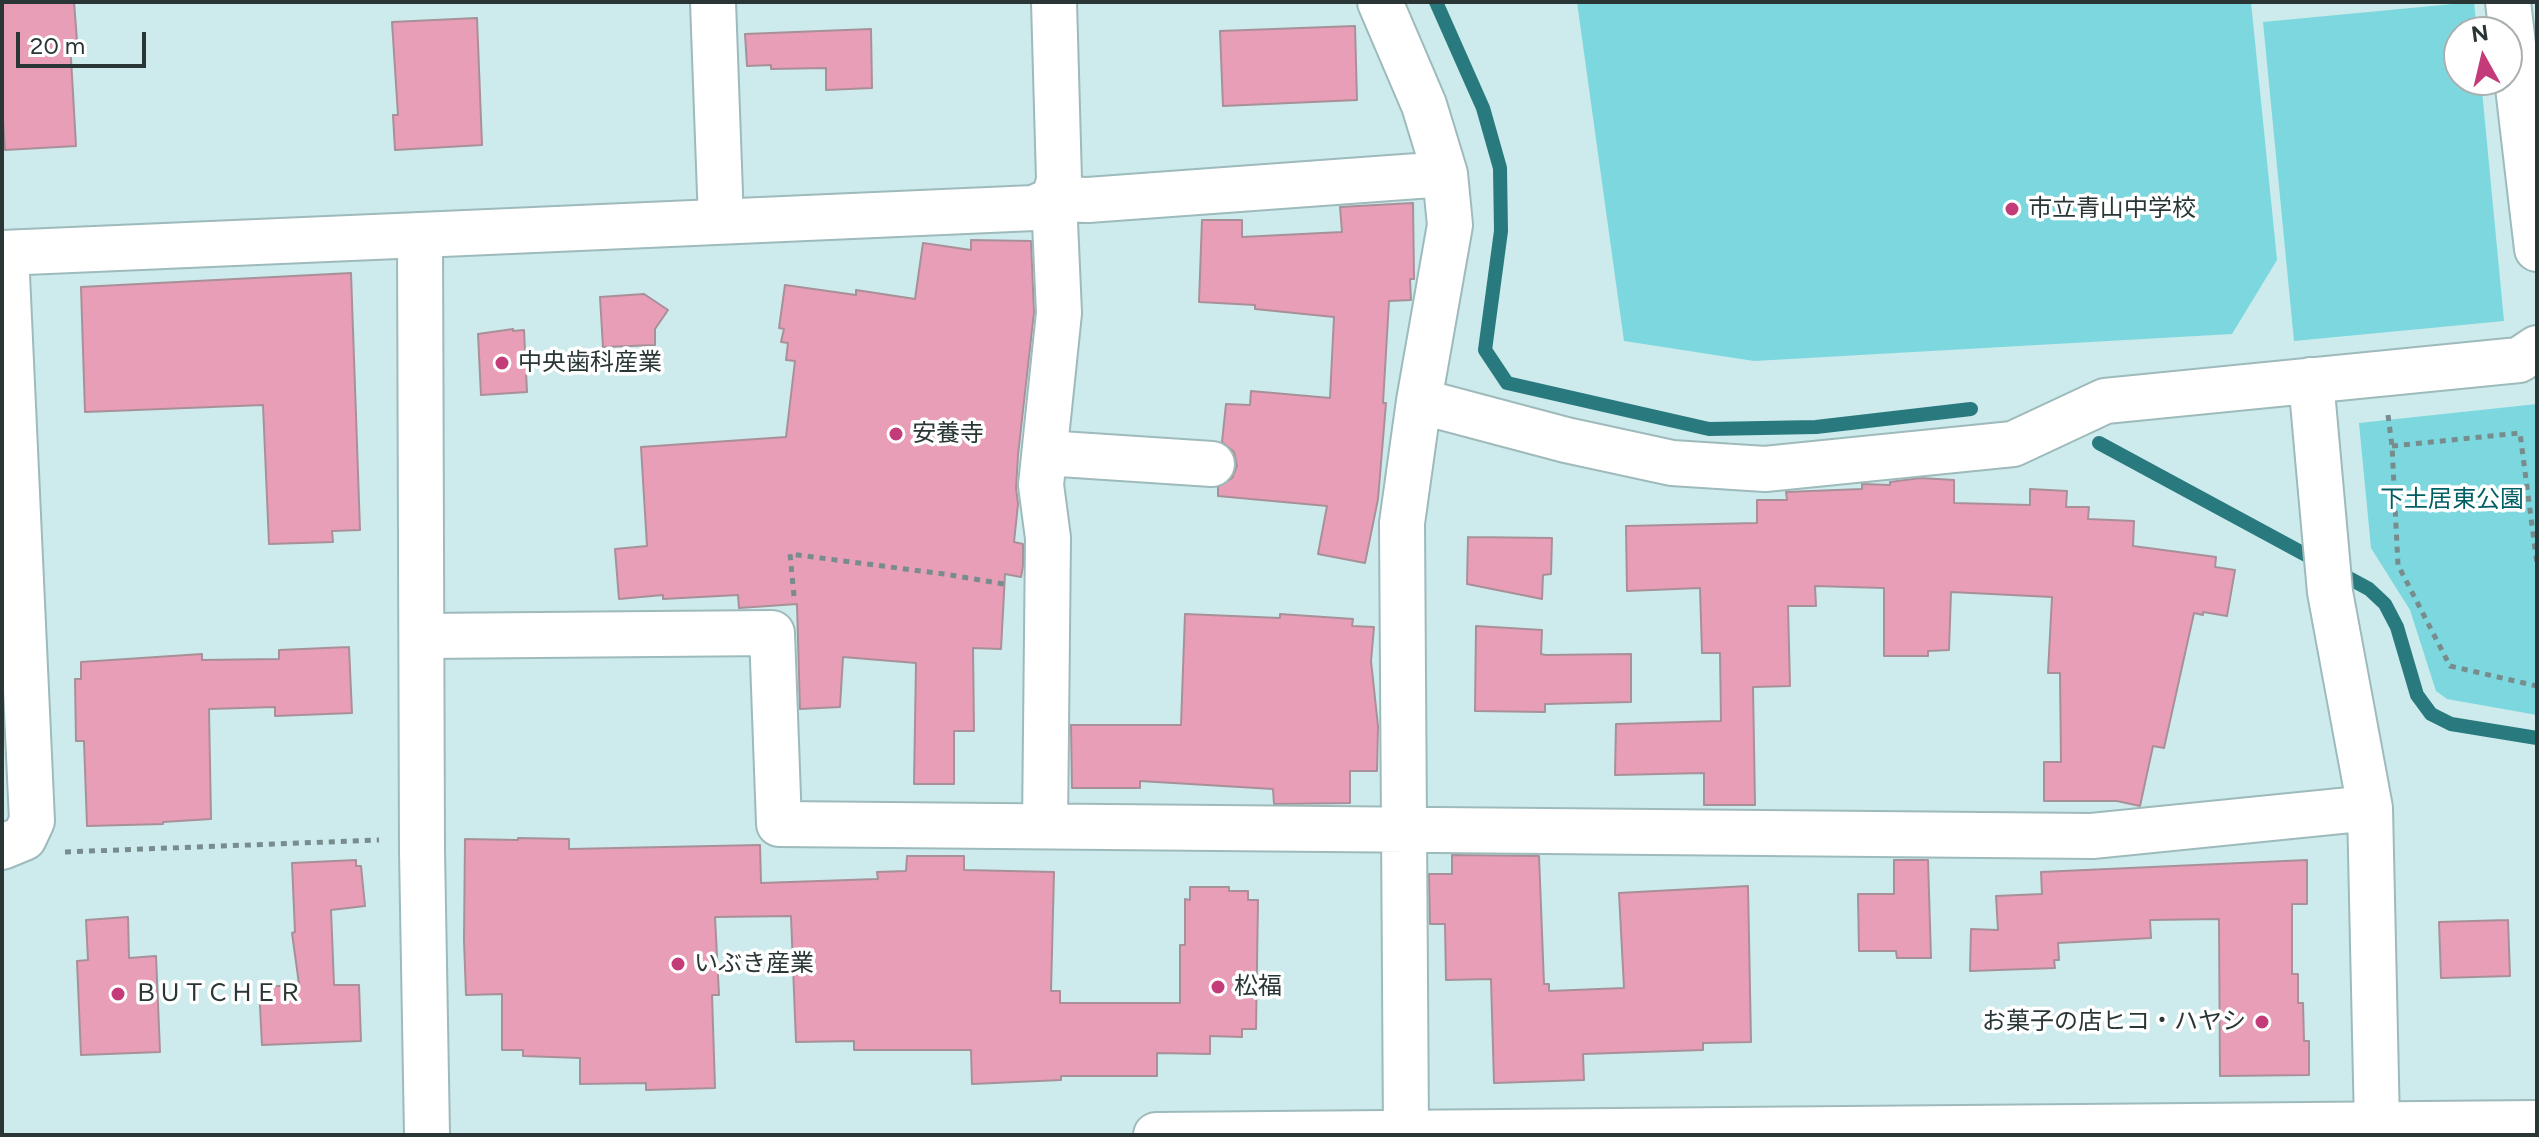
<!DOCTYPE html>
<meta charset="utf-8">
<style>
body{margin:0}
#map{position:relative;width:2539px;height:1137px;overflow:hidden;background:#cdeaec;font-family:Figtree,sans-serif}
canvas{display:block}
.frame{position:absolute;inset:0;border:4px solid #2a3636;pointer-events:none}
.north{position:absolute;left:2443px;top:16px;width:80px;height:80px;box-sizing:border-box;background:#fff;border:2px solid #aaafaf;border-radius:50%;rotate:352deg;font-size:22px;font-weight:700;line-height:32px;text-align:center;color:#2a3636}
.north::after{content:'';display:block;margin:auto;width:28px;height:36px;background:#c33b78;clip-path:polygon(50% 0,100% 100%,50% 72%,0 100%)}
.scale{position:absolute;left:16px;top:32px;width:130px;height:36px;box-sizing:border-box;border:4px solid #2a3636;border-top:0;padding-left:10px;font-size:24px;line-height:28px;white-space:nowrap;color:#2a3636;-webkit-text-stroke:6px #fff;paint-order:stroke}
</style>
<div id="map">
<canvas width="2539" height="1137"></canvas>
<div class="frame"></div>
<div class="north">N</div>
<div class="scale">20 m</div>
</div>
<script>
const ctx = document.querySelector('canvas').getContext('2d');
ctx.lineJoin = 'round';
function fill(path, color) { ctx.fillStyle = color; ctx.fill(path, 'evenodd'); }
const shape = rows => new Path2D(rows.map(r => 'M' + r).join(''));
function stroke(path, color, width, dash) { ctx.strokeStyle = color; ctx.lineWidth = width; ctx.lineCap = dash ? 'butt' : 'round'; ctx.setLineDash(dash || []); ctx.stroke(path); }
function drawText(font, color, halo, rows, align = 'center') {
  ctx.font = font + ' Figtree,"Noto Sans JP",sans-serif'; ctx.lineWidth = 7; ctx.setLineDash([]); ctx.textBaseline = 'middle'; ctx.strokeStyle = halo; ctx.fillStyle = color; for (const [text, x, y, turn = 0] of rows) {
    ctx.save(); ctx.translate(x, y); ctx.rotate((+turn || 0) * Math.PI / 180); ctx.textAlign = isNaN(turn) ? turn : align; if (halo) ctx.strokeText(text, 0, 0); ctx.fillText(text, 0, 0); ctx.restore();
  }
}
fill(shape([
 [1577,2,2251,2,2277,260,2232,334,1754,361,1624,341],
 [2474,2,2477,32,2459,32,2459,80,2481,80,2504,321,2294,341,2263,22],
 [2537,404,2537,715,2447,699,2436,691,2410,610,2371,548,2359,423]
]), '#7cd8de');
stroke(shape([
 [1436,2,1483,108,1500,168,1501,231,1485,350,1507,383,1709,429,1816,427,1971,409],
 [2099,443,2369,589,2385,604,2397,627,2417,695,2431,714,2451,724,2537,738]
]), '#297a7f', 14);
const building = shape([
 [2,2,74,2,77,41,70,41,76,146,5,150,2,105,2,2],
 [477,18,482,145,395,150,393,115,398,115,392,22,477,18],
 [1355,26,1357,100,1223,106,1220,31,1355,26],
 [871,29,872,88,826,90,826,68,771,69,771,65,747,66,745,34,871,29],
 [1413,203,1414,279,1410,279,1411,300,1389,301,1383,403,1386,403,1378,499,1365,563,1318,554,1327,506,1218,496,1218,487,1232,478,1237,466,1234,452,1222,442,1226,404,1250,405,1251,391,1330,398,1334,317,1255,309,1255,305,1199,302,1202,220,1242,220,1242,237,1342,232,1340,207,1413,203],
 [971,240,1031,241,1034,312,1018,455,1016,488,1018,504,1014,542,1023,544,1023,566,1021,577,1005,574,1001,649,973,648,974,731,954,731,954,784,914,784,916,663,843,657,840,707,800,709,797,604,739,608,738,595,663,599,663,595,619,599,615,549,647,546,641,447,786,437,795,361,786,360,788,343,781,342,784,329,779,328,785,285,856,295,856,290,915,299,923,243,971,250,971,240],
 [351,273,360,530,332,531,333,542,269,544,263,405,85,412,81,287,351,273],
 [644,294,668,310,655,329,655,345,603,347,600,297,644,294],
 [513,329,513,331,524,330,527,392,481,395,478,334,513,329],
 [1920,478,1954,480,1954,503,2030,505,2030,489,2067,491,2066,507,2089,507,2088,519,2134,521,2133,546,2216,557,2215,567,2235,570,2227,616,2203,612,2203,615,2194,613,2164,748,2153,746,2140,806,2117,801,2044,801,2044,762,2061,762,2060,673,2048,673,2052,597,1951,592,1949,650,1928,651,1928,656,1884,656,1884,588,1815,586,1816,606,1788,606,1790,686,1753,687,1755,805,1704,805,1704,773,1615,775,1616,724,1721,721,1720,653,1702,653,1700,588,1627,591,1626,526,1757,523,1757,500,1787,500,1786,492,1862,489,1862,484,1890,485,1890,482,1920,478],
 [1468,537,1552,538,1551,574,1543,575,1542,599,1467,584,1468,537],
 [1185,614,1280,618,1280,614,1353,619,1352,626,1374,627,1371,661,1378,726,1377,771,1350,771,1350,803,1274,804,1273,789,1140,781,1140,788,1072,788,1071,725,1181,725,1185,614],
 [1476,626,1542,630,1541,654,1546,655,1631,654,1631,702,1545,704,1545,712,1475,711,1476,626],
 [349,647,352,713,275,716,275,707,209,709,211,819,163,822,163,824,87,826,84,741,76,741,75,679,81,679,81,662,202,654,202,660,279,659,279,650,349,647],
 [518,838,569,839,569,849,760,845,761,883,878,879,877,872,906,871,907,856,964,856,964,870,1054,872,1051,991,1060,991,1060,1003,1180,1003,1180,945,1185,945,1185,899,1190,900,1190,887,1229,887,1229,891,1248,891,1248,900,1258,900,1256,1029,1242,1029,1242,1037,1210,1036,1210,1054,1157,1053,1157,1076,1061,1076,1061,1080,972,1084,971,1050,854,1050,854,1041,796,1042,791,916,715,917,719,995,712,995,715,1088,646,1090,646,1083,580,1084,580,1058,523,1056,523,1050,502,1050,502,994,466,995,464,940,465,839,518,840,518,838],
 [1452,855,1539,856,1544,984,1549,984,1549,991,1624,988,1619,893,1748,886,1751,1042,1703,1043,1703,1050,1583,1054,1584,1080,1494,1083,1491,979,1446,980,1445,924,1430,924,1429,874,1452,874,1452,855],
 [356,860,356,866,361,866,365,906,331,910,334,985,359,985,361,1041,262,1045,259,988,299,984,292,933,295,932,292,863,356,860],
 [1894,860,1928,860,1931,958,1897,958,1896,951,1859,951,1858,894,1894,894,1894,860],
 [2307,860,2307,904,2292,904,2292,974,2298,974,2298,1003,2303,1003,2304,1041,2309,1041,2309,1075,2220,1076,2219,919,2150,920,2151,938,2058,943,2059,960,2054,960,2055,968,1970,971,1971,929,1998,930,1996,896,2042,894,2041,872,2307,860],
 [128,917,129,958,156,956,160,1052,81,1055,77,961,88,960,86,920,128,917],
 [2508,920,2510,976,2441,978,2439,922,2508,920]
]);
fill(building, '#e99eb8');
stroke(building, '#a89098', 2);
const minor = shape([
 [713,2,721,221],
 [1380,2,1424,105,1445,174,1450,225,1419,401,1402,523,1406,1132],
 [2508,2,2537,249],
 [2,253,420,235],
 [2311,380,2330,592,2370,808,2377,1125],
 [1419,401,1566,440,1672,463,1765,469,2013,444,2105,401,2519,360,2537,348],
 [1045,453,1212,464],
 [422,636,772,633,779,824,2092,836,2370,808],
 [1045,826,1048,538,1041,485,1059,313,1054,199,1088,200,1445,174],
 [2,847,24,838,32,821,6,253]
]);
const tertiary = shape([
 [427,1135,422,851,420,235,1034,208,1054,199,1059,180,1054,2],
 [1156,1135,2537,1123]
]);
stroke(minor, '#9ebabb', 48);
stroke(tertiary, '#9ebabb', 48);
stroke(shape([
 [2388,415,2392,446,2398,565,2450,666,2537,686],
 [2392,446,2520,433,2537,564],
 [794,596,790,554,944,574,1004,584],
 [65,852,379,840]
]), '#788c8d', 5, [6, 6]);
stroke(minor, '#fff', 44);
stroke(tertiary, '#fff', 44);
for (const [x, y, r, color] of [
 [2012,209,8,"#c33b78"],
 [502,363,8,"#c33b78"],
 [896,434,8,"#c33b78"],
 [678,964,8,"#c33b78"],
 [1218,987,8,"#c33b78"],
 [118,994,8,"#c33b78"],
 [2262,1022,8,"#c33b78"]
]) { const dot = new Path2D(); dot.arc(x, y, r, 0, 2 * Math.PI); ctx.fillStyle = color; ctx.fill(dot); stroke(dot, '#fff', 3); }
drawText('24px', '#2a3636', '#fff', [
 ["市立青山中学校",2028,209],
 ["中央歯科産業",518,363],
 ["安養寺",912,434],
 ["いぶき産業",694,964],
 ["松福",1234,987],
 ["ＢＵＴＣＨＥＲ",134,994],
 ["お菓子の店ヒコ・ハヤシ",2246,1022,"right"]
], 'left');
drawText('24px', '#005f64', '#fff', [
 ["下土居東公園",2452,500]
]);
</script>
